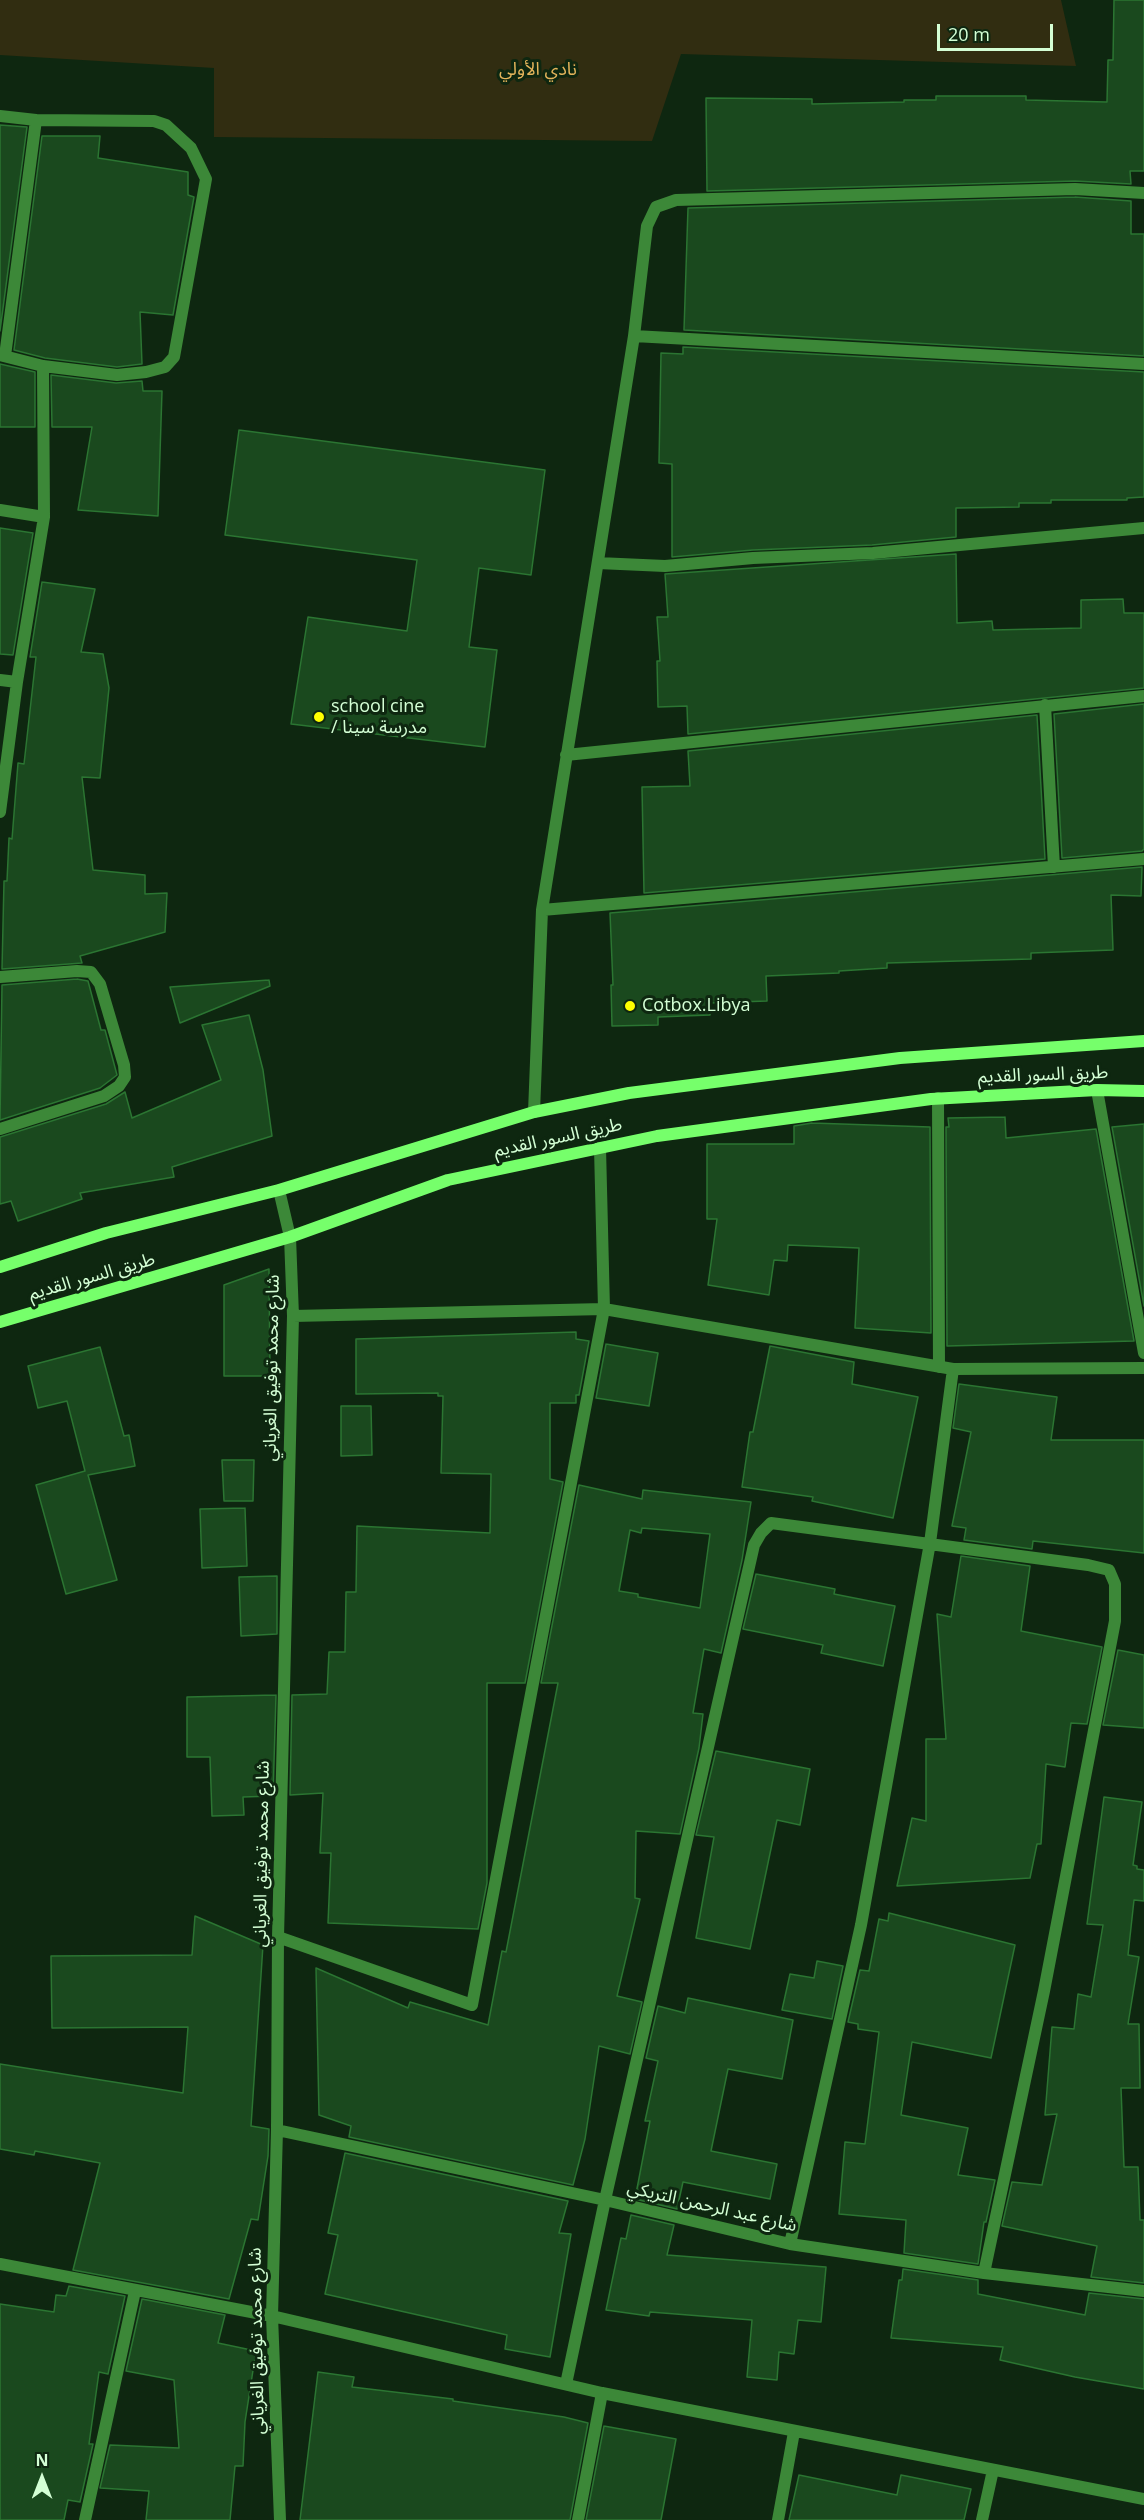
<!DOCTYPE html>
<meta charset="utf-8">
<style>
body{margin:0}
#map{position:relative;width:1144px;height:2520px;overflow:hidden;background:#0e2710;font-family:"Open Sans",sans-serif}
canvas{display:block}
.north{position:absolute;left:12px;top:2448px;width:60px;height:60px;-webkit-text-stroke:4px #0e2710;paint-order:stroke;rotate:0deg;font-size:16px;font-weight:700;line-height:24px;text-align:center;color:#d4ffd5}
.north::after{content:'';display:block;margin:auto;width:21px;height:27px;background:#d4ffd5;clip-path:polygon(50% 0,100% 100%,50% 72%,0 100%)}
.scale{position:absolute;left:937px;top:24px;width:116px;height:27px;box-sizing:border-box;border:3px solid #d4ffd5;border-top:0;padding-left:8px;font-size:18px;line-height:21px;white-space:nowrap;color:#d4ffd5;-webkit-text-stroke:4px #0e2710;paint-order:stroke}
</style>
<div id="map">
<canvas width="1144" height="2520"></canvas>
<div class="north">N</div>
<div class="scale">20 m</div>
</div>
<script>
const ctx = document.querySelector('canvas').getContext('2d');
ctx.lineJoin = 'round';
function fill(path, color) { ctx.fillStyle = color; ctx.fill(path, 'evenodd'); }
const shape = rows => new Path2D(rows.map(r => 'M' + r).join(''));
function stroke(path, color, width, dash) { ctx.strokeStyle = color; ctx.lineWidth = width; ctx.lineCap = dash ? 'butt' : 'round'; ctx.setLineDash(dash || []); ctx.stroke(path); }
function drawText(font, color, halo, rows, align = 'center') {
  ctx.font = font + ' "Open Sans","Noto Sans Arabic",sans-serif'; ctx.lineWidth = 6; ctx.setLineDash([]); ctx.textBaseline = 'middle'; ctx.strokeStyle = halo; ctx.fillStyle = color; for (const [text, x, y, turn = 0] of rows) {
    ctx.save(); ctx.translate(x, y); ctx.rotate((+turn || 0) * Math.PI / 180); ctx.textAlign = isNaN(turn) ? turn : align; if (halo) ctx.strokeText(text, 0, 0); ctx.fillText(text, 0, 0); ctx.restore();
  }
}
fill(shape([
 [0,0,1061,0,1076,66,681,54,652,141,214,137,214,68,0,55]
]), '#312d11');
const building = shape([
 [1114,0,1144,0,1144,171,1130,171,1131,184,1075,181,707,191,706,98,812,99,812,104,904,102,904,100,936,100,936,96,1026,96,1026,100,1107,102,1108,60,1113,60,1114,0],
 [0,125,27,127,0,331,0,125],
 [42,136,100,136,98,158,188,172,188,195,194,197,173,315,140,312,142,364,117,367,45,358,14,350,42,136],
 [1075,197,1131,201,1131,234,1144,234,1144,356,684,330,688,208,1075,197],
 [683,347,1144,372,1144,497,1127,498,1127,500,1051,500,1051,503,1019,503,1019,507,956,508,956,537,872,545,753,550,672,557,672,464,659,463,661,353,683,354,683,347],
 [0,364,35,372,35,427,0,427,0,364],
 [51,375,116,383,142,381,143,391,162,391,158,516,78,510,92,427,52,427,51,375],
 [239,430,545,470,531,575,479,568,469,647,497,650,485,747,291,724,308,617,407,631,417,560,225,535,239,430],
 [0,528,33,533,13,655,0,654,0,528],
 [956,554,957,623,992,621,993,630,1081,628,1081,600,1123,599,1124,613,1144,613,1144,688,688,734,687,706,658,707,657,661,660,661,657,617,668,617,665,574,956,554],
 [42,582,95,589,81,652,103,654,109,688,100,778,82,777,93,870,145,875,145,894,167,893,165,932,80,956,82,963,2,969,4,881,7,881,9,838,12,839,18,763,24,764,36,657,30,657,42,582],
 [1144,704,1144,849,1142,851,1062,858,1054,714,1144,704],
 [1037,715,1045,859,644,893,642,787,690,786,688,751,1037,715],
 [1142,867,1141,896,1111,895,1113,950,1031,953,1031,959,887,963,887,968,839,971,839,973,766,976,767,1001,710,1003,710,1015,658,1017,658,1025,612,1026,611,985,613,985,610,913,1142,867],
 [77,979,88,981,101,1030,105,1030,117,1075,100,1088,0,1120,2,985,77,979],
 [269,980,270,986,180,1023,170,987,269,980],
 [249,1015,263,1070,272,1136,172,1167,174,1177,80,1193,82,1199,18,1221,11,1201,0,1204,0,1137,106,1104,125,1092,132,1118,221,1080,202,1025,249,1015],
 [1005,1117,1006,1138,1096,1129,1134,1341,947,1346,946,1127,949,1127,948,1118,1005,1117],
 [812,1123,930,1127,931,1333,855,1328,859,1248,788,1245,787,1261,774,1260,769,1295,708,1285,717,1219,707,1219,707,1144,794,1144,794,1126,812,1123],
 [1144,1124,1144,1306,1112,1127,1144,1124],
 [269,1269,270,1376,224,1376,224,1285,269,1269],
 [576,1332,576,1339,589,1341,579,1395,576,1395,576,1403,550,1403,550,1479,563,1482,525,1683,487,1683,487,1883,478,1929,328,1923,331,1853,320,1853,323,1793,290,1795,292,1695,327,1694,329,1652,345,1652,346,1592,356,1592,357,1526,490,1533,491,1474,441,1473,443,1396,438,1396,438,1393,356,1394,356,1339,576,1332],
 [606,1344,658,1353,649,1406,596,1398,606,1344],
 [770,1346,854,1362,852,1384,918,1397,893,1518,812,1501,813,1497,742,1487,750,1432,753,1432,770,1346],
 [100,1347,124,1436,129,1435,135,1466,88,1475,117,1580,66,1594,36,1485,85,1471,67,1401,38,1408,28,1366,100,1347],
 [959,1384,1057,1397,1051,1440,1144,1440,1144,1553,1033,1541,1032,1549,964,1540,966,1528,952,1526,971,1432,953,1428,959,1384],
 [341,1406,371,1406,372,1455,341,1456,341,1406],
 [222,1460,254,1460,253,1501,224,1501,222,1460],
 [579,1485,642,1499,643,1490,751,1502,742,1560,721,1653,704,1649,693,1713,703,1714,699,1748,680,1834,636,1831,635,1898,640,1899,617,1996,642,2002,630,2054,599,2046,585,2139,573,2185,349,2137,351,2126,319,2115,316,1968,408,2008,410,2002,488,2025,502,1951,506,1952,558,1683,541,1683,579,1485],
 [642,1528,710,1534,700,1608,638,1597,638,1594,619,1591,630,1530,641,1533,642,1528],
 [245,1508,247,1566,202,1568,200,1509,245,1508],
 [961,1556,1030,1566,1021,1631,1102,1647,1087,1724,1071,1723,1065,1767,1046,1764,1041,1844,1037,1844,1030,1878,897,1886,912,1818,926,1821,926,1739,946,1739,937,1614,951,1617,961,1556],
 [756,1574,835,1589,834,1594,895,1606,883,1666,821,1653,823,1645,743,1629,756,1574],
 [277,1576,277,1634,241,1636,239,1577,277,1576],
 [1118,1650,1144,1655,1144,1728,1103,1725,1118,1650],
 [276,1695,273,1796,243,1797,244,1815,212,1816,210,1757,187,1757,187,1697,276,1695],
 [716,1751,810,1769,800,1825,777,1820,750,1949,696,1938,714,1837,696,1835,716,1751],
 [1104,1797,1142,1802,1133,1865,1137,1866,1137,1869,1144,1870,1144,1901,1134,1900,1128,1955,1139,1957,1128,2024,1139,2024,1140,2088,1121,2088,1124,2167,1138,2167,1140,2220,1144,2220,1144,2283,1091,2277,1097,2246,1002,2226,1012,2182,1042,2185,1057,2114,1045,2115,1052,2027,1074,2029,1078,1994,1091,1997,1103,1925,1087,1924,1104,1797],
 [889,1913,1015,1945,991,2058,912,2042,901,2115,968,2128,958,2175,995,2180,986,2222,984,2222,978,2264,904,2253,906,2220,839,2214,845,2142,865,2144,879,2032,858,2029,858,2024,848,2022,860,1970,869,1971,879,1919,888,1921,889,1913],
 [195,1916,263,1945,251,2126,269,2129,268,2156,258,2220,251,2219,229,2299,73,2270,100,2163,35,2151,34,2155,0,2149,0,2064,183,2093,188,2027,52,2028,51,1956,192,1955,195,1916],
 [817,1961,843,1966,832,2019,782,2010,790,1974,814,1978,817,1961],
 [688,1998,793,2020,782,2079,728,2069,711,2151,777,2164,770,2199,683,2182,677,2209,635,2199,650,2121,645,2121,658,2061,646,2058,658,2006,685,2013,688,1998],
 [345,2153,568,2201,559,2233,571,2234,550,2357,505,2349,507,2335,325,2294,338,2235,328,2233,345,2153],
 [631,2215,674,2225,667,2255,826,2267,821,2322,798,2320,794,2354,779,2352,777,2380,747,2377,752,2320,650,2312,649,2316,606,2310,621,2238,626,2239,631,2215],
 [903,2269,978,2280,978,2294,1085,2315,1089,2293,1144,2299,1144,2389,1075,2377,1000,2360,1003,2347,891,2338,899,2280,902,2280,903,2269],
 [69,2286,125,2296,108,2374,99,2372,89,2444,93,2444,80,2502,68,2500,64,2520,0,2520,0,2304,54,2312,56,2295,66,2296,69,2286],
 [142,2299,225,2315,218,2343,256,2351,245,2422,243,2466,235,2466,230,2520,146,2520,149,2491,100,2488,110,2445,179,2448,174,2380,126,2371,142,2299],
 [318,2372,354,2377,352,2387,453,2399,453,2401,564,2417,588,2423,570,2520,300,2520,318,2372],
 [604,2426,676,2439,661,2520,586,2520,604,2426],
 [799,2475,897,2495,901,2475,971,2489,964,2520,789,2520,799,2475]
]);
fill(building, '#1a491e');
stroke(building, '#2b7532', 1.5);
stroke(shape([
 [0,116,36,120,154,121,166,125,191,148,206,179,174,357,165,367,146,372,117,375,43,366,0,355],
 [634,336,1144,364],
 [5,356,36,120],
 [0,510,44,517],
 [598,563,665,566,753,558,873,553,1144,528],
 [0,680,17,682],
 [1045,705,1054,867],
 [566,755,1144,696],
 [0,812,17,682,44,517,43,366],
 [542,910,1144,859],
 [0,977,77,971,91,972,100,984,124,1065,125,1077,119,1086,104,1096,0,1129],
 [1097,1090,1144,1353],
 [938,1098,939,1367],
 [534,1112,542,910,634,336,647,226,656,207,676,200,1075,189,1144,193],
 [279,1190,290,1237,293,1316,278,1937,277,2130,272,2316,280,2520],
 [293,1316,604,1309,953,1369,1144,1368],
 [278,1937,472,2005,604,1309,600,1148],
 [277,2130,605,2200,790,2244,984,2273,1144,2291],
 [790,2244,861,1925,930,1543,953,1369],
 [0,2264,272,2316,602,2393,1144,2499],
 [566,2384,605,2200,754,1545,761,1533,771,1523,1088,1565,1109,1570,1115,1584,1115,1621,1044,1991,984,2273],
 [85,2520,135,2291],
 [578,2520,602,2393],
 [778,2520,794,2432],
 [982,2520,993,2470]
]), '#3c8838', 12);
stroke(shape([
 [0,1267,106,1233,279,1190,534,1112,629,1093,900,1058,1144,1041],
 [0,1322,290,1237,448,1180,657,1136,931,1099,1097,1090,1144,1091]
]), '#76ff6b', 12);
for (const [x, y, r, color] of [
 [319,717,6,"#ff0"],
 [630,1006,6,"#ff0"]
]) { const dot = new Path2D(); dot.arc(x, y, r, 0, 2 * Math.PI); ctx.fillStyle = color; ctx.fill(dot); stroke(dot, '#0e2710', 2); }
drawText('18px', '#e4b45b', '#0e2710', [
 ["نادي الأولي",538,70]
]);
drawText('18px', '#d4ffd5', '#0e2710', [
 ["school cine",331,707],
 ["/ مدرسة سينا",331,728],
 ["Cotbox.Libya",642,1006]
], 'left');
drawText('18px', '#d4ffd5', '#0e2710', [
 ["طريق السور القديم",1043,1075,-2],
 ["طريق السور القديم",558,1138,-12],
 ["طريق السور القديم",92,1277,-16],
 ["شارع محمد توفيق الغرياني",272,1368,-89],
 ["شارع محمد توفيق الغرياني",262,1854,-89],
 ["شارع عبد الرحمن التريكي",712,2207,13],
 ["شارع محمد توفيق الغرياني",257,2341,-91]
]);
</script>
